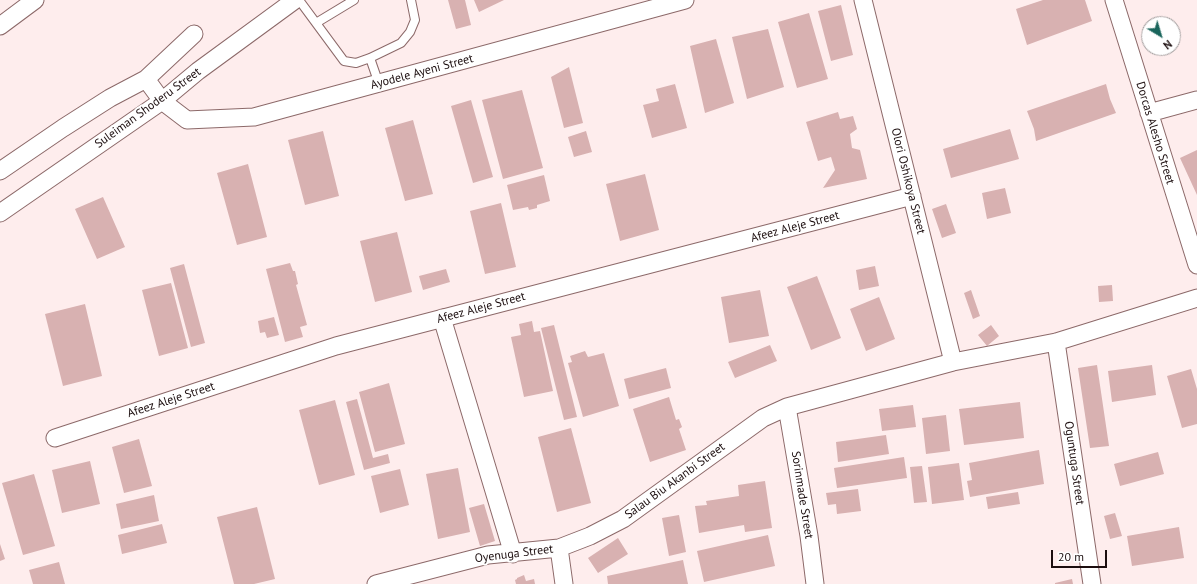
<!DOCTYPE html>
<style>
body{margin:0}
#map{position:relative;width:1197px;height:584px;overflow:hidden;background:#feeded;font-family:"PT Sans",sans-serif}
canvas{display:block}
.north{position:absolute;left:1141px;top:16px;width:40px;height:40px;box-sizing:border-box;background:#fff;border:1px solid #a49f9f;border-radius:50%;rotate:142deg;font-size:11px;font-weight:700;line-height:16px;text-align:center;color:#1c0e0f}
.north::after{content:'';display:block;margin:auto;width:14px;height:18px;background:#1a655c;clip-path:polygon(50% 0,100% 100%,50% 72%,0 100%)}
.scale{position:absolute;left:1051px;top:550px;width:56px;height:18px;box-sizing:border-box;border:2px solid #1c0e0f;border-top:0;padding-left:5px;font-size:12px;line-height:14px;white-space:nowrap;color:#1c0e0f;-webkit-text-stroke:3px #fff;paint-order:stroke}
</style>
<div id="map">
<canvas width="1197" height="584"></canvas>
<div class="north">N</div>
<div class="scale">20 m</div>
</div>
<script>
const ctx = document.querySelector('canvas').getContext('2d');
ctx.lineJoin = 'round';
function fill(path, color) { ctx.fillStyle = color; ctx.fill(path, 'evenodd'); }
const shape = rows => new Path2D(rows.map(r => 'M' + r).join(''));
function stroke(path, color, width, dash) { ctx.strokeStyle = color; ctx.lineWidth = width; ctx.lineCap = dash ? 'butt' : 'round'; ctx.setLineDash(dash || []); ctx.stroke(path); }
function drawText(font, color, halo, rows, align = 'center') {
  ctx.font = font + ' "PT Sans",sans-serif'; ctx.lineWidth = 4; ctx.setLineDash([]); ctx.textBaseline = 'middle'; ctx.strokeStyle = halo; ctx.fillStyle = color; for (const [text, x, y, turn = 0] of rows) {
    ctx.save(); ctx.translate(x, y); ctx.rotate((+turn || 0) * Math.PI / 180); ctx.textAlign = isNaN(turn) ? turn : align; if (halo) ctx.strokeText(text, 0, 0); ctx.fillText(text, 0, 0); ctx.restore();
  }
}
fill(shape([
 [448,0,465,0,471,25,456,29],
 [474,0,504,0,479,12],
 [1043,0,1085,0,1092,21,1027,45,1016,9],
 [841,5,853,55,831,61,818,11],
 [809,13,828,79,797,88,778,22],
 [768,29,784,87,747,99,732,37],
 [716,39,734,103,705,113,690,46],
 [569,67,583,123,564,128,551,77],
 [675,84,687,128,652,138,643,105,659,101,656,89],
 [1106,84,1110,99,1116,113,1036,141,1034,129,1027,111],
 [522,90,543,168,503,179,482,100],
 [471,100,493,177,473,183,451,106],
 [838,112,840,119,853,116,857,129,850,134,852,148,860,150,867,179,823,188,835,170,831,157,818,161,806,122],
 [413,120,433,194,405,201,385,128],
 [1010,129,1019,159,951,178,943,149],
 [323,131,339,196,305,205,288,140],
 [586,131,592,152,574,157,568,137],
 [1197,150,1197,195,1180,158],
 [248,164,267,237,237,245,217,173],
 [645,174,659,230,620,241,606,184],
 [544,175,550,201,537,205,537,208,529,210,528,207,513,210,507,185],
 [1005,188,1011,213,987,219,982,193],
 [103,197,125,247,97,259,75,209],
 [501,203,516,267,485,274,470,211],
 [946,204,956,233,942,238,932,209],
 [397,232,412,292,375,302,360,241],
 [290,263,293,271,295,271,298,284,296,285,307,325,300,327,303,337,285,342,266,269],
 [184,264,205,343,191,347,170,268],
 [875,266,879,286,859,290,856,270],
 [446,269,450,282,423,290,419,276],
 [817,276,841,338,811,350,787,287],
 [171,283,188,348,159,356,142,290],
 [1112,285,1113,301,1099,302,1098,286],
 [760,290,769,336,729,343,721,297],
 [971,290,980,316,973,319,964,293],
 [879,297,895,339,866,351,850,309],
 [85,304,102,376,63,386,45,314],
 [274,317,279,335,267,338,265,332,260,333,258,321],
 [532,321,534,332,540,331,553,391,524,397,511,337,521,335,519,324],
 [554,325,577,417,564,420,541,328],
 [991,325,999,336,987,346,978,335],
 [770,345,777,361,735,378,728,362],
 [585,351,588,357,604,353,619,406,583,417,568,363,572,362,570,356],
 [1097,365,1109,446,1090,448,1078,368],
 [1152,365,1156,395,1112,402,1108,371],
 [666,368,671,388,629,399,624,379],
 [1191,369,1197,389,1197,424,1182,428,1167,376],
 [389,383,405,444,375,452,359,392],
 [669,397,676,420,679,419,682,427,679,429,686,450,650,462,633,409],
 [357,399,373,458,388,454,390,463,364,470,346,402],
 [335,400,355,475,319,485,299,410],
 [1020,402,1024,438,964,445,959,409],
 [913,405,916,427,882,431,879,409],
 [946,415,950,451,926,454,922,418],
 [571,428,591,503,557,512,538,437],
 [886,435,889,454,838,462,836,442],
 [139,439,152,486,124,493,112,447],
 [1039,450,1044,484,970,497,967,481,972,480,969,463],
 [1158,452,1164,474,1120,486,1114,464],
 [904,457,907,478,837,488,834,468],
 [90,461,100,504,62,513,52,470],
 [959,463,964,500,932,504,928,467],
 [922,466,927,502,914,503,910,467],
 [458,468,470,532,438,539,426,474],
 [400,469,409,505,380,513,371,476],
 [34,474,55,546,23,555,2,483],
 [765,481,772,528,745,532,744,525,699,533,695,506,707,505,706,501,739,496,738,485],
 [858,489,861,511,837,514,836,504,828,505,826,493],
 [1018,492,1020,504,988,509,986,497],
 [154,495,159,521,121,529,116,504],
 [484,504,495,541,480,546,469,508],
 [257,507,275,579,254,584,234,584,217,517],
 [1115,513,1122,536,1110,539,1104,516],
 [679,515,686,552,669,556,662,518],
 [162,524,167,543,122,554,118,535],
 [1179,527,1184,558,1132,566,1127,536],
 [768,535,775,566,704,582,697,551],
 [618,538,628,554,598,573,588,558],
 [0,544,5,559,0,561],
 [683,560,688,584,608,584,607,576],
 [59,562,65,584,33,584,29,570],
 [524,575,526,581,534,579,535,584,516,584,515,580,517,579,517,578],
 [1072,579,1073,584,1055,584,1055,583]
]), '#d8b1b1');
const service = shape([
 [299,0,344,61,356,63,370,58,401,43,410,32,415,20,411,0],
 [316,23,354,0],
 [370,58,379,84]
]);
const minor = shape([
 [863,0,953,362],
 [1114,0,1197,265],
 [0,26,35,0],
 [146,79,194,34],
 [1149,113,1197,100],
 [0,171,63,128,110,98,146,79,162,101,187,120,254,117,685,0],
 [0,213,162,101,198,71,295,0],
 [442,318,513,554],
 [1056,342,1092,584],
 [787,407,809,536,815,584],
 [55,438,336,346,912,196],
 [559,548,564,584],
 [376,584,488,555,559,548,590,536,623,519,763,418,787,407,953,362,1056,342,1197,298]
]);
stroke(service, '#8c6969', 10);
stroke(minor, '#8c6969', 19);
stroke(service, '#fff', 8);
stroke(minor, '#fff', 17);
drawText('12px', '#1c0e0f', '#fff', [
 ["Ayodele Ayeni Street",422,72,-15],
 ["Suleiman Shoderu Street",148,108,-36],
 ["Dorcas Alesho Street",1155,133,73],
 ["Olori Oshikoya Street",908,181,76],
 ["Afeez Aleje Street",795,227,-15],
 ["Afeez Aleje Street",481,308,-15],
 ["Afeez Aleje Street",171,400,-18],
 ["Oguntuga Street",1074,463,82],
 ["Salau Biu Akanbi Street",675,481,-36],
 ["Sorinmade Street",802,495,81],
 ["Oyenuga Street",514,554,-7]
]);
</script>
